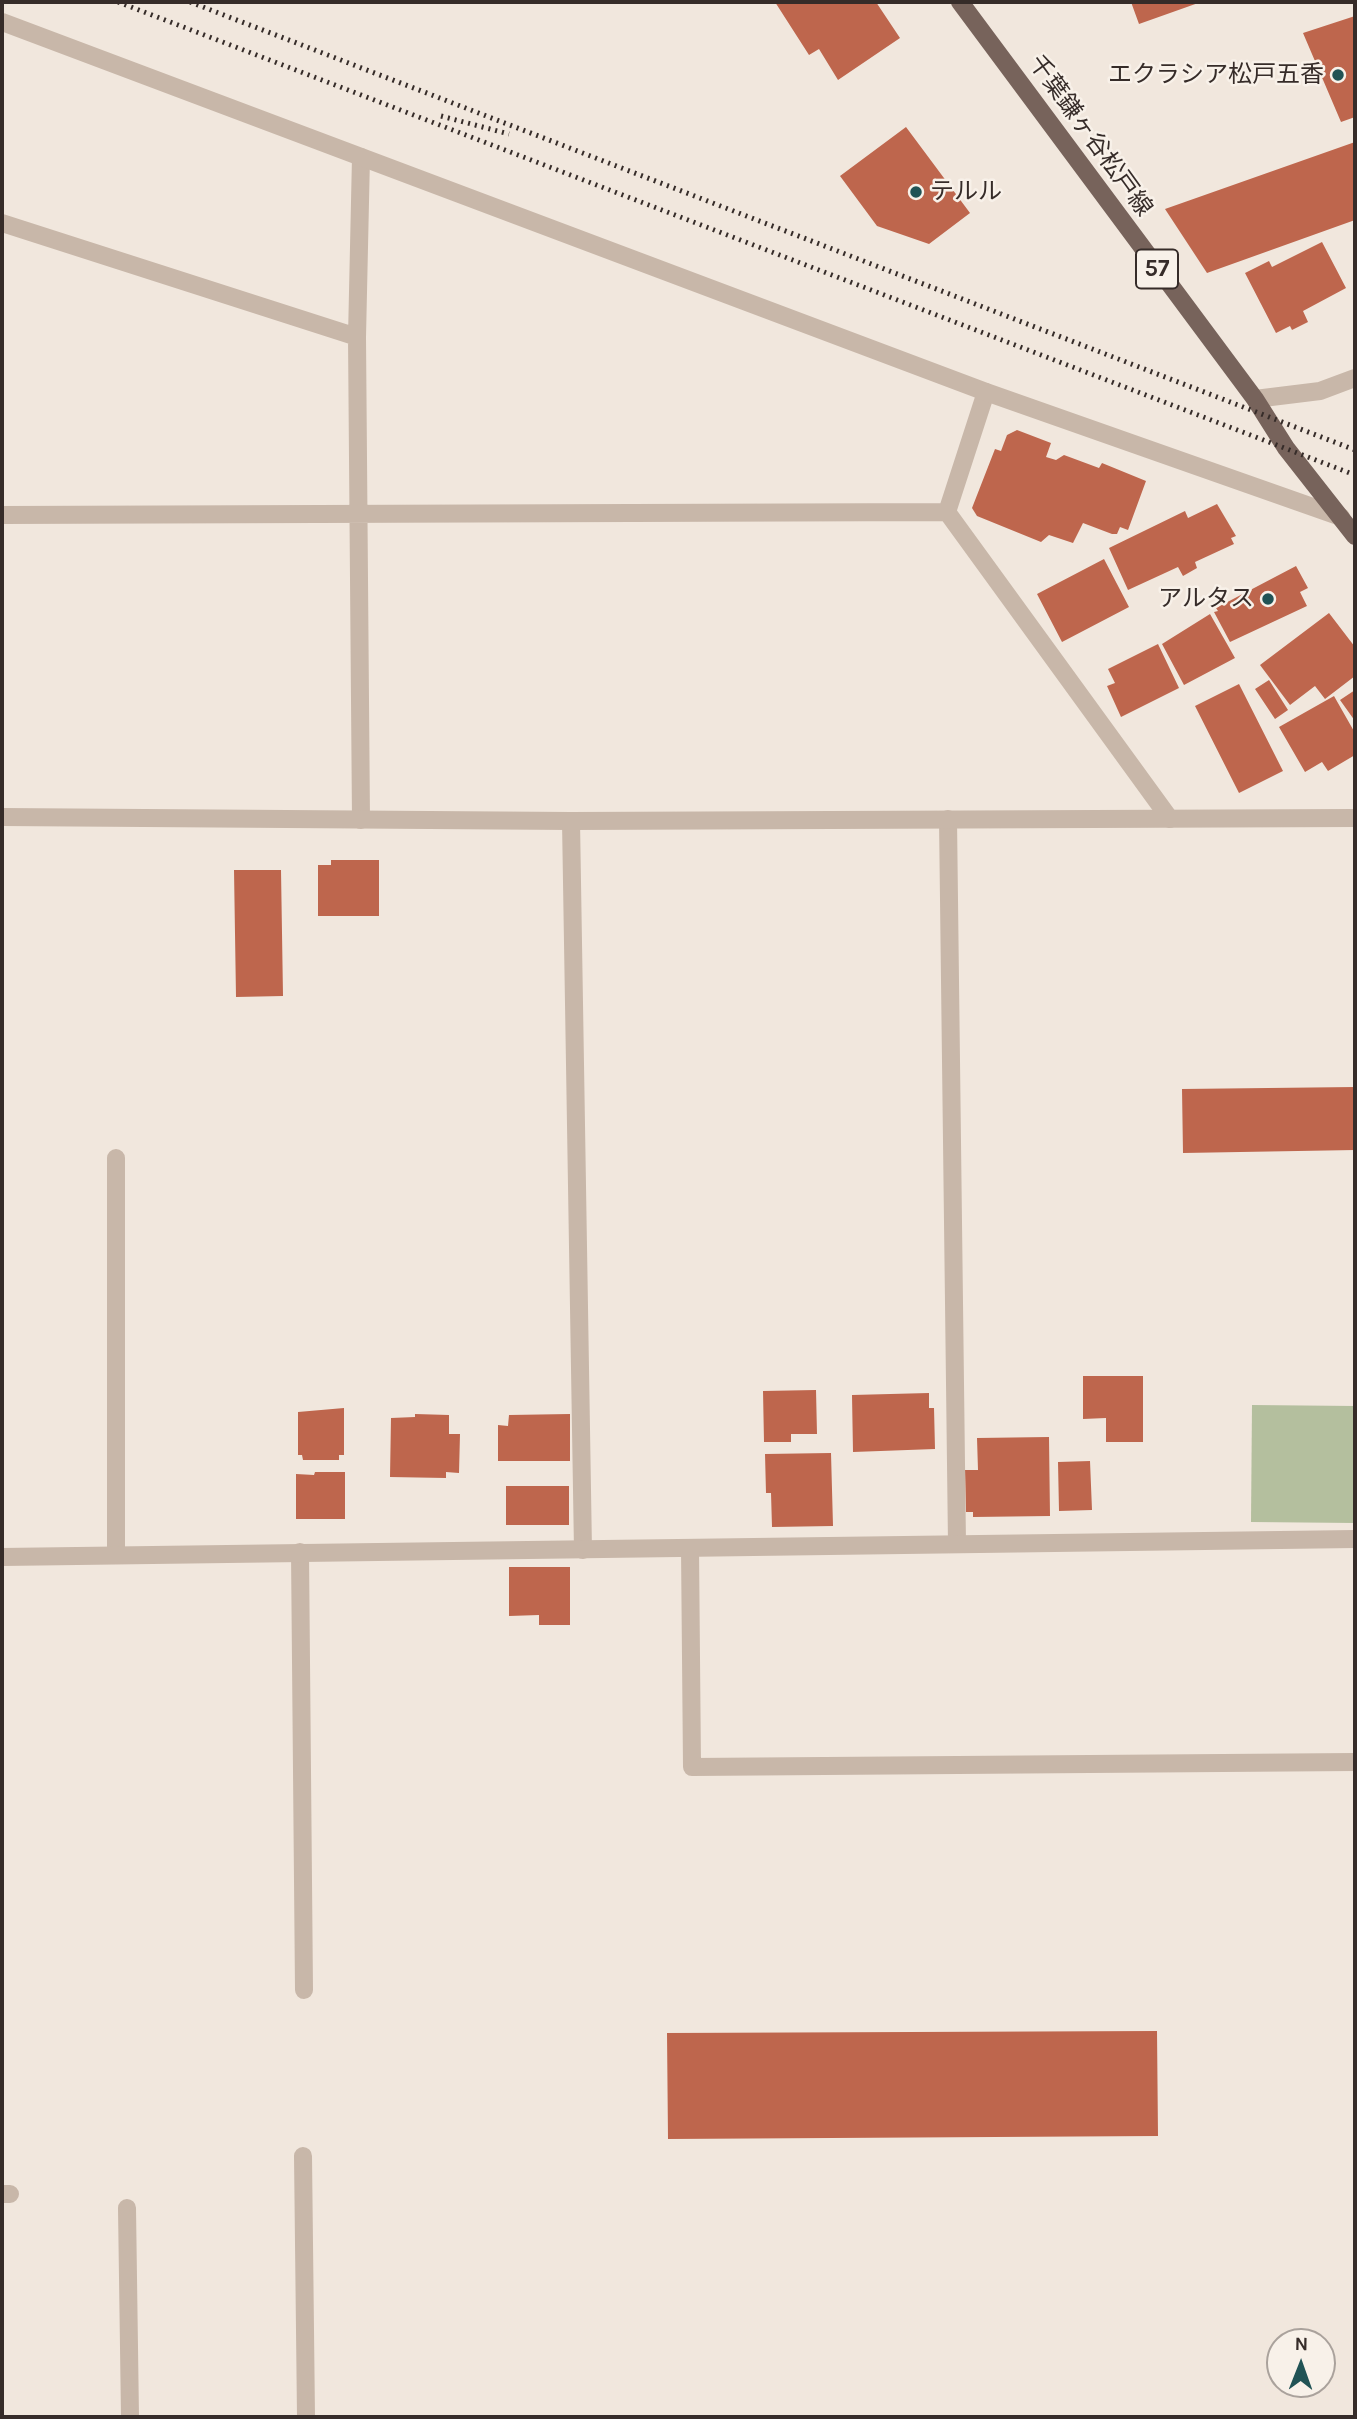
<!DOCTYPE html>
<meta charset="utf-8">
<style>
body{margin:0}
#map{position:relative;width:1357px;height:2419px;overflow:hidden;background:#f1e7dd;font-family:Karla,sans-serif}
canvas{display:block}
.frame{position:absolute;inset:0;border:4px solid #362c29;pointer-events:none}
.north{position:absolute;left:1266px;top:2328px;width:70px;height:70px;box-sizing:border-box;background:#f8f1e9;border:2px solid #aaa29c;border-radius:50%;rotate:1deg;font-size:19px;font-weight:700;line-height:28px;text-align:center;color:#362c29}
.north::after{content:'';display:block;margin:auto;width:24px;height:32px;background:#215355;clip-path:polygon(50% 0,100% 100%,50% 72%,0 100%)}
</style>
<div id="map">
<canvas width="1357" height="2419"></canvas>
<div class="frame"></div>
<div class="north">N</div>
</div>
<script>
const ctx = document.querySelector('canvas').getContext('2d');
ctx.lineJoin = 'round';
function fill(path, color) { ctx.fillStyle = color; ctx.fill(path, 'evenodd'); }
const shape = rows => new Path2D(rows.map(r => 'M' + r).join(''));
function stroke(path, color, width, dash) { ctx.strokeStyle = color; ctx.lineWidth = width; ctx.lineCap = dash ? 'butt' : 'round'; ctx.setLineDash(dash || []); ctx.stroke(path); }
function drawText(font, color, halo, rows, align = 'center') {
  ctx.font = font + ' Karla,"Noto Sans JP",sans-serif'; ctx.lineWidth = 5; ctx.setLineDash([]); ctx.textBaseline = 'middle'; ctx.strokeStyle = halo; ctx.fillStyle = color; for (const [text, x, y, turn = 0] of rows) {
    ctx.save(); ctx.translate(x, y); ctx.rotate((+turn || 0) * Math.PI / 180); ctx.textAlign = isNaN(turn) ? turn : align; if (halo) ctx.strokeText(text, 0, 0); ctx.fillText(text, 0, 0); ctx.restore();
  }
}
fill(shape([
 [1252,1405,1355,1406,1355,1523,1251,1522]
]), '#b4bf9e');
fill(shape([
 [775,2,876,2,900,38,838,80,819,49,809,55],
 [1131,2,1201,2,1139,24],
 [1355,16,1355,117,1341,122,1303,33],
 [906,127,970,213,929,244,877,226,840,176],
 [1355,142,1355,220,1207,273,1165,209],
 [1322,242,1346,288,1303,311,1308,322,1292,330,1290,326,1276,333,1245,273,1269,261,1272,267],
 [1017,430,1051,443,1046,457,1056,460,1064,455,1099,468,1102,463,1146,481,1128,530,1120,527,1117,534,1112,534,1083,523,1073,543,1049,535,1041,542,977,516,972,508,995,449,1001,451,1007,435],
 [1217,504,1236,536,1231,538,1234,544,1195,562,1197,568,1183,576,1178,567,1128,590,1109,548,1185,511,1188,518],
 [1104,559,1129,607,1062,642,1037,594],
 [1296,566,1308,588,1300,592,1307,606,1230,642,1214,612,1218,611,1216,608],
 [1329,613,1355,647,1355,676,1325,699,1315,686,1290,705,1260,665],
 [1210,614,1235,658,1184,685,1162,644],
 [1158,644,1179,688,1121,717,1107,686,1115,683,1108,669],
 [1269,680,1288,710,1275,719,1255,689],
 [1239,684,1283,771,1239,793,1195,706],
 [1355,690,1355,721,1340,700],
 [1334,696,1355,733,1355,755,1328,771,1322,762,1305,772,1279,727],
 [331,860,379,860,379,916,318,916,318,865,331,865],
 [234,870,281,870,283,996,236,997],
 [1355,1087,1355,1150,1183,1153,1182,1089],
 [1083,1376,1143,1376,1143,1442,1106,1442,1106,1418,1083,1419],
 [816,1390,817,1434,791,1434,791,1442,764,1442,763,1391],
 [929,1393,929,1408,934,1408,935,1449,853,1452,852,1395],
 [344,1408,344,1455,339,1455,339,1460,303,1460,302,1455,298,1455,298,1412],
 [415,1414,449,1415,449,1434,460,1434,459,1473,446,1472,446,1478,390,1477,391,1418,415,1417],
 [570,1414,570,1461,498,1461,498,1425,508,1426,509,1415],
 [1049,1437,1050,1516,973,1517,973,1512,966,1512,965,1470,978,1470,977,1438],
 [831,1453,833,1526,772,1527,771,1493,766,1493,765,1454],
 [1090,1461,1092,1510,1059,1511,1058,1462],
 [315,1472,345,1472,345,1519,296,1519,296,1474,314,1475],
 [506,1486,569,1486,569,1525,506,1525],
 [509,1567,570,1567,570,1625,539,1625,539,1615,509,1616],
 [1157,2031,1158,2136,668,2139,667,2033]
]), '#be664d');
stroke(shape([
 [948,819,957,1544],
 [571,821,583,1550],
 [116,1158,116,1555],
 [300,1552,304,1990],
 [303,2156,306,2417],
 [2,2194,10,2194],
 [127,2208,130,2417]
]), '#c8b7a9', 18);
stroke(shape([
 [2,223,357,337],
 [1255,399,1320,391,1355,378],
 [947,512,1170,819],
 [2,515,947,512,986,392],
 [361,820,357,337,361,157],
 [690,1548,692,1767,1355,1762],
 [2,1557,1355,1539]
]), '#c8b7a9', 18);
stroke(shape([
 [2,22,986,392,1341,517],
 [2,817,571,821,1355,818]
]), '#c8b7a9', 18);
stroke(shape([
 [960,2,1255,399,1286,448,1355,536]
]), '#77635b', 18);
stroke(shape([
 [118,2,1355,475],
 [190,2,1355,450],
 [441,116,509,134]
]), '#362c29', 5, [2, 5]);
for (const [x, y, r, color] of [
 [1338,75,7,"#215355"],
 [916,192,7,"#215355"],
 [1268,599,7,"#215355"]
]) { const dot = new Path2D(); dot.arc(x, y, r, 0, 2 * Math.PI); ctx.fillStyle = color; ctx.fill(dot); stroke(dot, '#f8f1e9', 2.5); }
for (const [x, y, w] of [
 [1157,269,42]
]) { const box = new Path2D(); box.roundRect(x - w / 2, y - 19.5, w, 39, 5); ctx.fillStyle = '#f8f1e9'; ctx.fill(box); stroke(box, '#362c29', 2); }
drawText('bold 23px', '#362c29', null, [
 ["57",1157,269]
]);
drawText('24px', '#362c29', '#f8f1e9', [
 ["エクラシア松戸五香",1324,75],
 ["テルル",930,192,"left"],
 ["アルタス",1254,599]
], 'right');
drawText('24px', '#362c29', '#f8f1e9', [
 ["千葉鎌ヶ谷松戸線",1090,136,54]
]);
</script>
